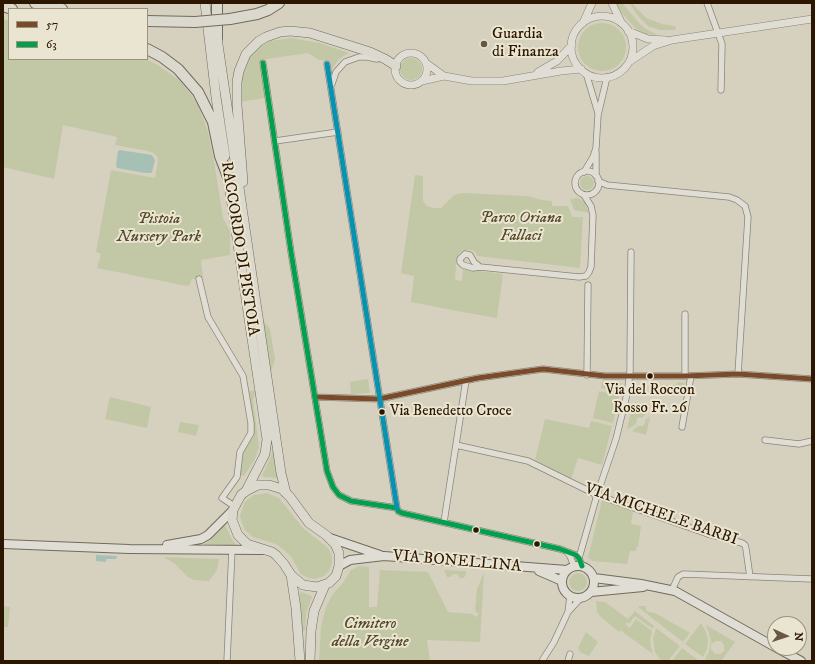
<!DOCTYPE html>
<style>
body{margin:0}
#map{position:relative;width:815px;height:664px;overflow:hidden;background:#d6d1bf;font-family:"IM FELL DW Pica",serif}
canvas{display:block}
.frame{position:absolute;inset:0;border:4px solid #2d1600;pointer-events:none}
.legend{position:absolute;left:8px;top:8px;width:140px;height:52px;box-sizing:border-box;background:#eae5d0;border:1px solid #9e927d;margin:0;padding:5px 7px;list-style:none;font-size:12px;color:#2d1600}
.legend li{display:flex;align-items:center;gap:8px;height:20px}
.legend b{width:20px;border:1px solid #9e927d}
.north{position:absolute;left:767px;top:616px;width:40px;height:40px;box-sizing:border-box;background:#eae5d0;border:1px solid #9e927d;border-radius:50%;rotate:93deg;font-size:11px;font-weight:700;line-height:16px;text-align:center;color:#2d1600}
.north::after{content:'';display:block;margin:auto;width:14px;height:18px;background:#685743;clip-path:polygon(50% 0,100% 100%,50% 72%,0 100%)}
</style>
<div id="map">
<canvas width="815" height="664"></canvas>
<div class="frame"></div>
<ul class="legend">
<li><b style="height:5px;background:#7a4b2a"></b>57</li>
<li><b style="height:5px;background:#029f4d"></b>63</li>
</ul>
<div class="north">N</div>
</div>
<script>
const ctx = document.querySelector('canvas').getContext('2d');
ctx.lineJoin = 'round';
function fill(path, color) { ctx.fillStyle = color; ctx.fill(path, 'evenodd'); }
const shape = rows => new Path2D(rows.map(r => 'M' + r).join(''));
function stroke(path, color, width, dash) { ctx.strokeStyle = color; ctx.lineWidth = width; ctx.lineCap = dash ? 'butt' : 'round'; ctx.setLineDash(dash || []); ctx.stroke(path); }
function drawText(font, color, halo, rows, align = 'center') {
  ctx.font = font + ' "IM FELL DW Pica",serif'; ctx.lineWidth = 4; ctx.setLineDash([]); ctx.textBaseline = 'middle'; ctx.strokeStyle = halo; ctx.fillStyle = color; for (const [text, x, y, turn = 0] of rows) {
    ctx.save(); ctx.translate(x, y); ctx.rotate((+turn || 0) * Math.PI / 180); ctx.textAlign = isNaN(turn) ? turn : align; if (halo) ctx.strokeText(text, 0, 0); ctx.fillText(text, 0, 0); ctx.restore();
  }
}
fill(shape([
 [616,3,622,3,640,24,646,29,656,34,656,35,645,34,637,30,620,11],
 [629,3,632,3,646,18,662,24,675,26,676,30,660,30,649,27,639,17],
 [3,19,9,21,9,59,146,59,159,66,179,80,192,96,198,105,208,132,214,161,223,218,230,231,230,255,201,260,203,278,192,279,190,284,187,286,97,268,101,254,96,252,111,170,155,178,158,161,157,156,153,153,148,151,115,145,117,137,63,125,54,179,3,167],
 '578 47a24 24 0 1 1 48 0a24 24 0 1 1-48 0Z',
 [291,38,320,43,349,53,339,59,331,70,331,61,319,60,308,53,267,59,261,59,265,98,240,102,243,67,252,53,257,48,270,41],
 '400 69a11 11 0 1 1 22 0a11 11 0 1 1-22 0Z',
 [415,175,423,176,423,201,427,206,433,208,441,208,454,195,463,193,528,196,541,200,552,201,552,206,568,206,572,217,583,217,580,268,477,256,475,252,472,250,463,250,459,253,456,265,455,280,462,281,463,269,503,274,497,318,457,311,411,302,414,276,401,273],
 '580 183a7 7 0 1 1 14 0a7 7 0 1 1-14 0Z',
 [578,198,585,202,589,213,574,210,570,199],
 [262,318,270,329,275,359,271,372],
 [368,379,370,393,351,394,350,382],
 [602,381,620,382,621,384,620,392,601,388],
 [679,382,685,383,684,390,654,385,674,385],
 [256,390,253,399,259,447,255,459,244,476,241,475,240,465,241,456,254,431,249,391],
 [599,391,619,396,613,423,593,418],
 [110,397,151,407,147,428,105,419],
 [632,408,646,411,647,413,643,417,637,418,636,424,628,429,627,428],
 [650,417,646,435,632,431,638,426,643,426,645,423,645,420],
 [545,419,589,428,591,421,612,426,602,465,578,458,571,479,535,460],
 [180,422,199,425,196,436,178,432],
 [274,446,278,476,277,478,264,477,262,475,269,461],
 [267,493,279,498,303,528,328,548,332,555,332,563,329,571,324,576,315,579,309,578,304,576,300,573,292,558,284,550,276,544,253,537,245,530,242,523,240,516,244,504,247,500,254,495],
 [602,500,607,501,633,511,631,524,641,526,638,547,636,547,636,551,630,551,627,564,593,561,588,558],
 [224,522,230,536,235,543,235,546,204,547,204,544,214,536],
 [164,557,219,559,217,570,209,581,194,580,189,578,175,564],
 [359,566,369,567,369,607,377,607,380,570,428,572,448,612,472,614,476,617,479,614,475,611,477,589,484,573,480,642,427,640,430,661,319,661,321,626,326,607,332,595,343,583,351,570],
 [444,570,466,571,466,574,464,578,460,578,457,574,453,574,450,577,447,577],
 '569 582a9 9 0 1 1 18 0a9 9 0 1 1-18 0Z',
 [301,592,310,595,312,597,306,614,305,631,302,631,299,595],
 [596,601,605,602,628,619,635,611,654,626,653,629,635,616,629,624,627,622,625,624,630,628,636,619,652,631,650,642,653,654,620,630,619,632,600,616,597,612],
 [3,606,10,607,8,627,4,627,3,636],
 [639,606,646,606,646,611,655,613,690,633,683,642,638,607],
 [701,623,706,632,708,640,707,649,703,657,685,644],
 [706,625,735,642,721,661,708,661,705,659,709,652,711,641,709,633],
 [716,641,721,641,724,645,724,651,720,654,715,654,711,649,711,644],
 [656,628,680,646,668,661,661,661,655,652,653,638],
 [586,632,598,642,589,656,580,652,578,648],
 [682,648,699,661,672,661]
]), '#c2c7a5');
fill(shape([
 [120,150,152,155,155,160,152,172,151,173,145,173,117,168,116,164,118,151],
 [96,555,117,556,116,559,106,559,106,562,96,561]
]), '#a7c0b6');
const minor = shape([
 [707,3,722,44,721,90],
 [263,63,291,252,327,471,333,487,339,495,351,501,397,508,398,511,402,513,560,549,576,555,579,558,582,566],
 [327,64,397,508],
 [586,73,598,113],
 [332,84,336,72,345,62,359,57,367,57,377,59],
 [275,141,338,132],
 '575 183a12 12 0 1 1 24 0a12 12 0 1 1-24 0Z',
 [584,172,593,157,596,148,598,115,607,77],
 [596,176,596,152],
 [598,181,607,185,729,197,737,200,745,206,748,217,738,374],
 [465,254,470,255,474,262,480,267,473,268,463,265,460,262,460,259,465,254],
 [480,267,579,277,586,276,589,272,591,267,593,215,591,206,584,195],
 [199,279,208,317,243,376,251,423,251,433,240,452,237,477,222,498,234,506],
 [685,314,685,376],
 [587,375,588,285],
 [315,397,379,399,478,378,543,369,605,376,685,376,738,374,812,379],
 [682,427,691,376],
 [765,440,799,444,812,441],
 [456,445,528,461,597,495,708,534,742,543,745,545,746,549,750,577],
 [444,522,466,380],
 [567,552,570,556,574,566],
 [579,558,597,495,616,439,627,394,630,372,631,252],
 [672,590,678,577,683,574,812,579],
 [569,611,581,598],
 [227,661,232,550],
 [542,661,554,642,568,612,570,596],
 [568,661,570,654]
]);
const tertiary = shape([
 [612,3,621,22],
 '571 47a31 31 0 1 1 62 0a31 31 0 1 1-62 0Z',
 [583,23,592,3],
 [628,31,648,39,666,40],
 '395 69a16 16 0 1 1 32 0a16 16 0 1 1-32 0Z',
 [629,62,653,46,672,40,812,19],
 [426,63,444,76,472,81,503,81,561,71,581,69],
 [538,72,557,61,572,45],
 [422,81,444,76]
]);
const secondary = shape([
 [330,538,380,555],
 [3,544,129,549,262,550],
 [167,545,201,539,208,535,233,510],
 '562 582a16 16 0 1 1 32 0a16 16 0 1 1-32 0Z',
 [339,566,350,560,384,556,567,570],
 [539,571,562,581],
 [594,578,641,584,675,591,775,647],
 [591,592,643,587],
 [777,648,801,661]
]);
const primary = shape([
 [258,485,269,485,282,489,290,497,309,523,326,535,335,544,339,553,339,566,336,576,329,583,317,587,303,585,291,575,284,564,276,555,272,552,247,544,238,535,232,520,233,510,241,495,246,491,258,485],
 [291,575,296,608,300,661],
 [310,661,311,631,314,611,325,585]
]);
const trunk = shape([
 [205,3,216,97,225,156],
 [216,31,281,473,286,493],
 [227,171,267,439,265,454,246,491],
 [243,182,237,105,237,82,239,71,246,54,259,41,266,37,280,32,290,31,310,33,370,52,385,59,396,66]
]);
const motorway = shape([
 [35,3,62,9],
 [3,6,12,9],
 [230,19,257,14,268,10,279,3],
 [147,21,195,22],
 [217,38,217,3],
 [147,49,162,57,178,69,198,92,213,122,220,156,228,177]
]);
stroke(minor, '#8a8477', 7);
stroke(tertiary, '#8a8477', 8);
stroke(secondary, '#716a5e', 10);
stroke(primary, '#716a5e', 10);
stroke(trunk, '#716a5e', 10);
stroke(motorway, '#716a5e', 12);
stroke(minor, '#e0ded4', 5.5);
stroke(tertiary, '#e0ded4', 7);
stroke(secondary, '#e0ded4', 8);
stroke(primary, '#dbd8cd', 9);
stroke(trunk, '#dbd8cd', 9);
stroke(motorway, '#dbd8cd', 10);
const motorwayBridge = shape([
 [195,22,230,19]
]);
stroke(motorwayBridge, '#716a5e', 12, []);
stroke(motorwayBridge, '#dbd8cd', 10);
stroke(shape([
 [315,397,379,399,478,378,543,369,605,376,685,376,738,374,812,379]
]), '#7a4b2a', 5);
stroke(shape([
 [263,63,291,252,327,471,333,487,339,495,351,501,397,508,398,511,402,513,560,549,576,555,579,558,582,566]
]), '#029f4d', 5);
stroke(shape([
 [327,64,397,508]
]), '#0793af', 5);
for (const [x, y, r, color] of [
 [484,44,4,"#685743"],
 [650,376,3.5,"#2d1600"],
 [382,412,3.5,"#2d1600"],
 [476,530,3.5,"#2d1600"],
 [537,544,3.5,"#2d1600"]
]) { const dot = new Path2D(); dot.arc(x, y, r, 0, 2 * Math.PI); ctx.fillStyle = color; ctx.fill(dot); stroke(dot, '#eae5d0', 1.5); }
drawText('15px', '#2d1600', '#eae5d0', [
 ["Via del Roccon",650,391],
 ["Rosso Fr. 26",650,409],
 ["Via Benedetto Croce",390,412,"left"]
]);
drawText('16px', '#2d1600', '#eae5d0', [
 ["Guardia",492,35],
 ["di Finanza",492,53]
], 'left');
drawText('italic 16px', '#55482b', '#eae5d0', [
 ["Parco Oriana",521,219],
 ["Fallaci",521,237],
 ["Pistoia",159,220],
 ["Nursery Park",159,238],
 ["Cimitero",370,625],
 ["della Vergine",370,643]
]);
drawText('16px', '#2d1600', '#eae5d0', [
 ["RACCORDO DI PISTOIA",239,249,81],
 ["VIA MICHELE BARBI",661,515,19],
 ["VIA BONELLINA",457,562,5]
]);
</script>
